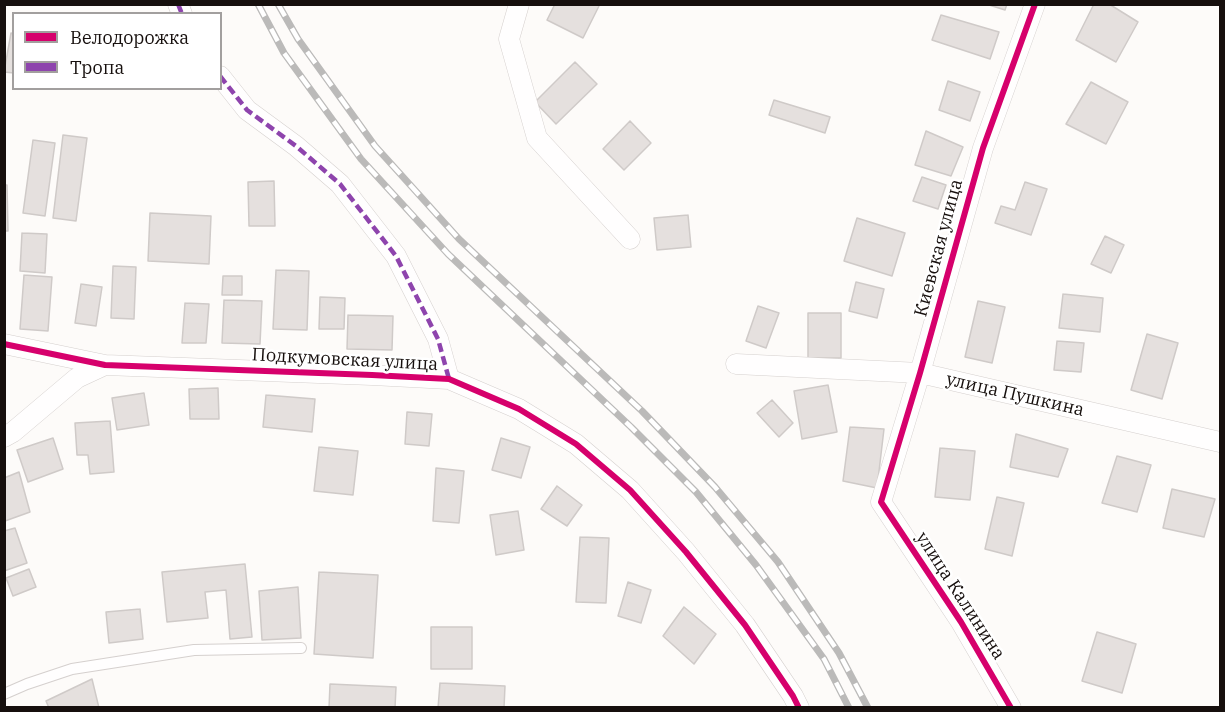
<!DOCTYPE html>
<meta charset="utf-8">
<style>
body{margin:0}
#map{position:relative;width:1225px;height:712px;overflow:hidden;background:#fdfbf9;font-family:"IBM Plex Serif",serif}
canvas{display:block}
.frame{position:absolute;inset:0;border:6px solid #160f0d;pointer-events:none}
.legend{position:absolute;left:12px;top:12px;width:210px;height:78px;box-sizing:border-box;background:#fff;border:2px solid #a29f9e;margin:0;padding:8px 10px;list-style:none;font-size:18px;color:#160f0d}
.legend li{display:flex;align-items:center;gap:12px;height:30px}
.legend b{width:30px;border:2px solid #a29f9e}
</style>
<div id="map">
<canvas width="1225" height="712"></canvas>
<div class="frame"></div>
<ul class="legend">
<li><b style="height:8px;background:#d6006c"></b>Велодорожка</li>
<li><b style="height:8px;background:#8e44ad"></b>Тропа</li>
</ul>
</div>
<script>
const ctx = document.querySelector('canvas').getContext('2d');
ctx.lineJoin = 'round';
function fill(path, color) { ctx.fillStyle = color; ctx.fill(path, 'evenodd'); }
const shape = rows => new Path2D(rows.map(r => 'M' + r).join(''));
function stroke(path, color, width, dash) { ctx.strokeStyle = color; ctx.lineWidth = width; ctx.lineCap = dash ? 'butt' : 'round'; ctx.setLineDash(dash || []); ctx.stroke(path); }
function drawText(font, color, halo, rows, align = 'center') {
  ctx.font = font + ' "IBM Plex Serif",serif'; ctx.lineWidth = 5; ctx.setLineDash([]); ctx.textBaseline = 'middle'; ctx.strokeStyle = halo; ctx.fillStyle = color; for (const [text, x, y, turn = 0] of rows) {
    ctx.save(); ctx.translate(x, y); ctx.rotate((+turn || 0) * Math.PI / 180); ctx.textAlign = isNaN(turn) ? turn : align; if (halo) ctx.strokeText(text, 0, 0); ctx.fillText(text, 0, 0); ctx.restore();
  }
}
const building = shape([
 [555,4,596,4,599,6,583,38,547,20,555,4],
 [986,4,1007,4,1005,10,986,4],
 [1094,4,1109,4,1138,22,1116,62,1076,40,1094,4],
 [941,15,999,32,990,59,932,40,941,15],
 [11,33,14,34,14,73,4,72,11,33],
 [575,62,597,84,556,124,535,102,575,62],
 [948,81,980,92,970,121,939,110,948,81],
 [1091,82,1128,102,1106,144,1066,124,1091,82],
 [774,100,830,117,825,133,769,115,774,100],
 [630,121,651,143,624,170,603,149,630,121],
 [926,131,963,147,951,176,915,165,926,131],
 [63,135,87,138,76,221,53,218,63,135],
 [33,140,55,143,45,216,23,213,33,140],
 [922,177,946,185,938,209,913,201,922,177],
 [274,181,275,226,249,226,248,182,274,181],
 [1025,182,1047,189,1031,235,995,223,1001,206,1015,210,1025,182],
 [4,185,7,185,8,231,4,231,4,185],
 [150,213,211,216,209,264,148,261,150,213],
 [688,215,691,247,657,250,654,218,688,215],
 [857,218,905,233,892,276,844,261,857,218],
 [22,233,47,234,45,273,20,271,22,233],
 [1105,236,1124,245,1111,273,1091,264,1105,236],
 [113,266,136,267,134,319,111,318,113,266],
 [276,270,309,271,307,330,273,329,276,270],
 [24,275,52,277,48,331,20,329,24,275],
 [223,276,242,276,242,295,222,295,223,276],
 [856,282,884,289,877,318,849,311,856,282],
 [81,284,102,287,96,326,75,323,81,284],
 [1063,294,1103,298,1100,332,1059,328,1063,294],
 [320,297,345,298,344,329,319,329,320,297],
 [224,300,262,301,260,344,222,343,224,300],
 [978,301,1005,307,992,363,965,357,978,301],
 [185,303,209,304,206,343,182,343,185,303],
 [758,306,779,313,766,348,746,341,758,306],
 [808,313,841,313,841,358,808,358,808,313],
 [348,315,393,316,392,350,347,349,348,315],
 [1147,334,1178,343,1162,399,1131,390,1147,334],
 [1057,341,1084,343,1081,372,1054,370,1057,341],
 [828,385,837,432,802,439,794,391,828,385],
 [218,388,219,419,190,419,189,389,218,388],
 [144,393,149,425,117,430,112,398,144,393],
 [266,395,315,399,312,432,263,427,266,395],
 [772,400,793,423,779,437,757,413,772,400],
 [407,412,432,414,429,446,405,444,407,412],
 [110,421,114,472,90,474,88,455,77,455,75,423,110,421],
 [850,427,884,429,877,488,843,481,850,427],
 [1016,434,1068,449,1058,477,1010,467,1016,434],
 [53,438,63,469,28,482,17,450,53,438],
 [501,438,530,447,521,478,492,470,501,438],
 [319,447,358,451,353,495,314,491,319,447],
 [940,448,975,451,970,500,935,497,940,448],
 [1117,456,1151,465,1137,512,1102,503,1117,456],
 [436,468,464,471,459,523,433,521,436,468],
 [19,472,30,512,5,521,4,478,19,472],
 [557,486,582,505,567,526,541,509,557,486],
 [1172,489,1215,499,1204,537,1163,528,1172,489],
 [997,497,1024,503,1012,556,985,549,997,497],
 [518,511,524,550,496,555,490,515,518,511],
 [15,528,27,563,4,571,4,531,15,528],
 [580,537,609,538,606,603,576,602,580,537],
 [245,564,252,637,230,639,226,590,205,592,208,618,167,622,162,572,245,564],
 [29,569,36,587,13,596,6,578,29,569],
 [319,572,378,575,373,658,314,654,319,572],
 [628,582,651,590,641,623,618,616,628,582],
 [298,587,301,638,262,640,259,591,298,587],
 [684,607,716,634,694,664,663,636,684,607],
 [140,609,143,639,109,643,106,612,140,609],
 [431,627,472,627,472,669,431,669,431,627],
 [1097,632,1136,644,1122,693,1082,681,1097,632],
 [92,679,99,708,49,708,46,701,92,679],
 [440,683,505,686,504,708,438,708,440,683],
 [330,684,396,687,395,708,329,708,330,684]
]);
fill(building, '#e5e0de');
stroke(building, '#cfcac8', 1.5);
const lane = shape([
 [4,694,27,684,72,669,194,650,301,648]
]);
const street = shape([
 [178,4,182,14],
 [519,4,509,39,537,138,630,239],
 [220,76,247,110,296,146,340,184,396,256,438,339,449,379],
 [4,344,105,365,372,375,449,379,519,409,576,444,630,490,686,552,745,625,793,696,799,708],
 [736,364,920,373,1220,442],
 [4,437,13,432,77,378,105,365],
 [1011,708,961,622,881,502,920,373,983,148,1035,4]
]);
stroke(lane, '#d5d0ce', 12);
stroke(street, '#d5d0ce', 21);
stroke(lane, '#fffefe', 10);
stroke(street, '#fffefe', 20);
const rail = shape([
 [258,4,284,53,361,159,448,254,631,427,696,492,756,565,824,659,849,708],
 [278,4,298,39,375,146,459,239,642,411,715,487,778,562,839,653,868,708]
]);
stroke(rail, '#bbbab9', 7);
stroke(rail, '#fff', 4.5, [14]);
stroke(shape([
 [178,4,182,14],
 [220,76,247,110,296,146,340,184,396,256,438,339,449,379]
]), '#8e44ad', 4.5, [9, 4.5]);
stroke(shape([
 [4,344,105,365,372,375,449,379,519,409,576,444,630,490,686,552,745,625,793,696,799,708],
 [1011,708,961,622,881,502,920,373,983,148,1035,4]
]), '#d6006c', 6);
drawText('18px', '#160f0d', '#fff', [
 ["Киевская улица",939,248,-75],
 ["Подкумовская улица",345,360,3],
 ["улица Пушкина",1015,395,13],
 ["улица Калинина",960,596,57]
]);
</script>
